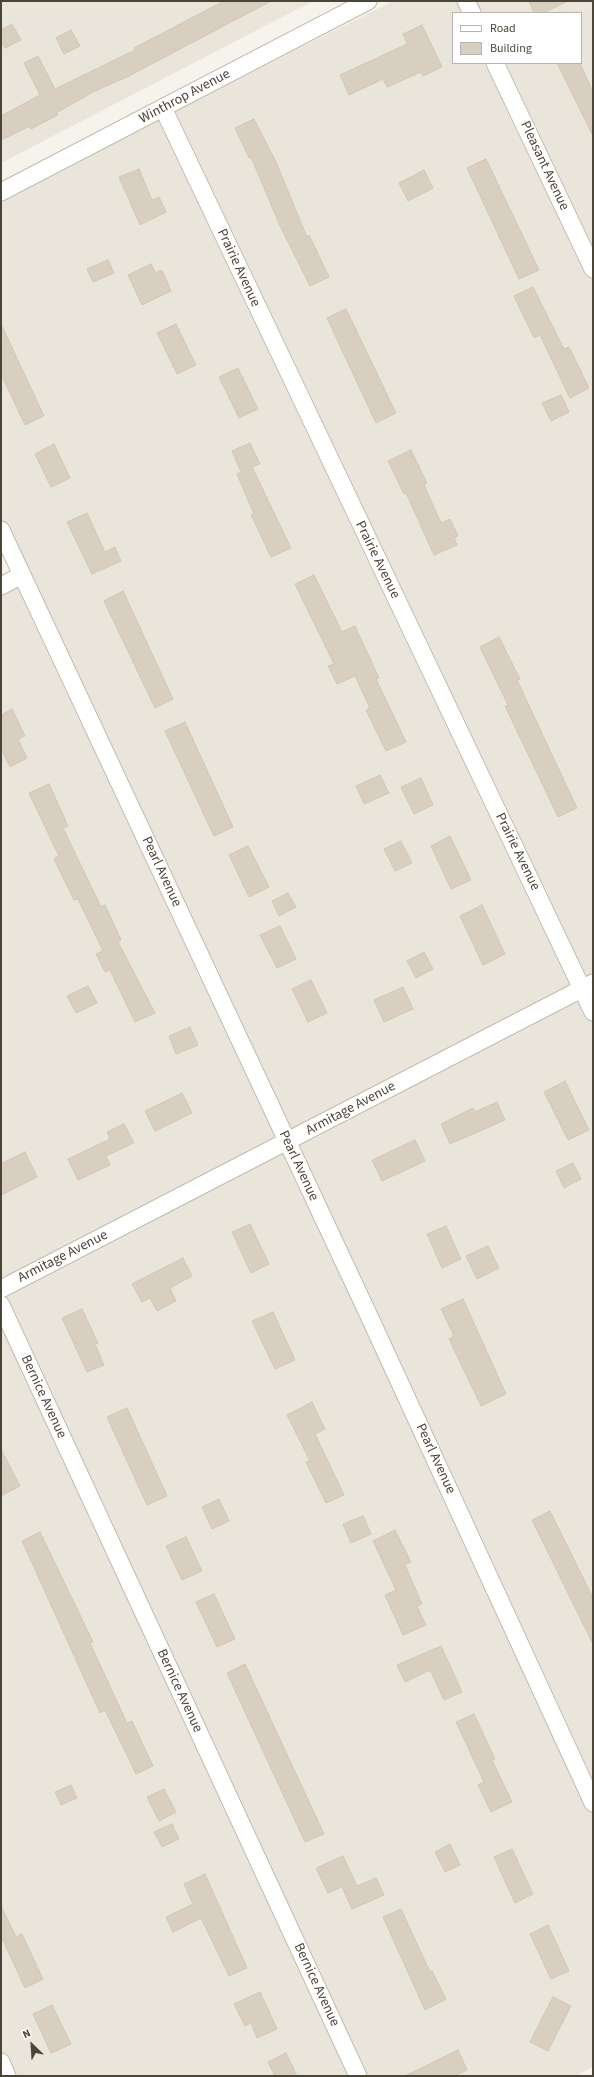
<!DOCTYPE html>
<style>
body{margin:0}
#map{position:relative;width:594px;height:2077px;overflow:hidden;background:#f6f3ec;font-family:"Source Sans 3",sans-serif}
canvas{display:block}
.frame{position:absolute;inset:0;border:2px solid #4b4439;pointer-events:none}
.legend{position:absolute;left:452px;top:12px;width:130px;height:52px;box-sizing:border-box;background:#fff;border:1px solid #b7b4b0;margin:0;padding:5px 7px;list-style:none;font-size:12px;color:#4b4439}
.legend li{display:flex;align-items:center;gap:8px;height:20px}
.legend b{width:20px;border:1px solid #b7b4b0}
.north{position:absolute;left:12px;top:2025px;width:40px;height:40px;-webkit-text-stroke:3px #fff;paint-order:stroke;rotate:335deg;font-size:11px;font-weight:700;line-height:16px;text-align:center;color:#4b4439}
.north::after{content:'';display:block;margin:auto;width:14px;height:18px;background:#4b4439;clip-path:polygon(50% 0,100% 100%,50% 72%,0 100%)}
</style>
<div id="map">
<canvas width="594" height="2077"></canvas>
<div class="frame"></div>
<ul class="legend">
<li><b style="height:5px;background:#fff"></b>Road</li>
<li><b style="height:11px;background:#d8cfc1"></b>Building</li>
</ul>
<div class="north">N</div>
</div>
<script>
const ctx = document.querySelector('canvas').getContext('2d');
ctx.lineJoin = 'round';
function fill(path, color) { ctx.fillStyle = color; ctx.fill(path, 'evenodd'); }
const shape = rows => new Path2D(rows.map(r => 'M' + r).join(''));
function stroke(path, color, width, dash) { ctx.strokeStyle = color; ctx.lineWidth = width; ctx.lineCap = dash ? 'butt' : 'round'; ctx.setLineDash(dash || []); ctx.stroke(path); }
function drawText(font, color, halo, rows, align = 'center') {
  ctx.font = font + ' "Source Sans 3",sans-serif'; ctx.lineWidth = 3.5; ctx.setLineDash([]); ctx.textBaseline = 'middle'; ctx.strokeStyle = halo; ctx.fillStyle = color; for (const [text, x, y, turn = 0] of rows) {
    ctx.save(); ctx.translate(x, y); ctx.rotate((+turn || 0) * Math.PI / 180); ctx.textAlign = isNaN(turn) ? turn : align; if (halo) ctx.strokeText(text, 0, 0); ctx.fillText(text, 0, 0); ctx.restore();
  }
}
fill(shape([
 [1,1,313,1,1,163],
 [393,1,593,1,593,2067,575,2076,1,2076,1,590,27,576,1,520,1,199],
 [453,13,581,13,581,63,453,63]
]), '#eae5da');
const building = shape([
 [224,1,271,1,127,77,95,91,56,113,58,115,31,129,30,126,1,140,1,116,40,95,24,63,38,56,55,89,135,50,134,48,224,1],
 [529,1,568,1,543,13,534,13,529,1],
 [12,24,21,40,5,48,1,41,1,30,12,24],
 [422,25,442,67,423,76,421,72,387,87,383,79,349,95,340,75,407,44,403,34,422,25],
 [71,30,80,46,64,54,56,38,71,30],
 [557,63,580,63,593,92,593,136,557,63],
 [254,119,276,162,307,237,309,235,329,277,310,286,281,228,251,157,249,158,235,128,254,119],
 [486,159,539,270,519,279,467,168,486,159],
 [139,169,152,200,159,197,166,212,140,225,119,177,139,169],
 [424,170,433,188,408,201,399,183,424,170],
 [108,260,114,273,93,282,87,269,108,260],
 [151,264,156,273,162,270,171,291,142,305,128,275,151,264],
 [533,287,564,349,569,347,589,388,570,398,540,335,534,338,514,296,533,287],
 [346,309,396,413,376,423,327,318,346,309],
 [1,324,44,416,25,425,1,374,1,324],
 [176,324,196,365,177,374,157,333,176,324],
 [238,368,258,409,239,418,219,377,238,368],
 [561,395,569,412,551,421,542,403,561,395],
 [250,443,260,464,252,467,291,548,271,557,251,515,254,514,237,474,241,472,232,451,250,443],
 [54,444,70,478,51,487,35,454,54,444],
 [411,450,427,483,424,485,441,523,450,519,458,536,454,538,457,545,434,555,406,493,404,494,388,461,411,450],
 [87,513,105,552,115,547,121,561,92,574,67,522,87,513],
 [314,575,342,632,355,626,379,678,376,679,406,742,386,751,366,710,370,708,355,676,337,684,328,666,334,664,295,584,314,575],
 [123,591,173,699,155,708,104,601,123,591],
 [499,637,520,679,517,680,577,808,558,817,505,706,508,705,480,647,499,637],
 [12,709,25,736,18,739,27,758,10,767,1,749,1,715,12,709],
 [185,722,233,827,214,836,165,731,185,722],
 [380,775,389,793,364,804,356,786,380,775],
 [421,778,433,805,414,814,401,787,421,778],
 [49,784,68,826,63,828,101,907,105,905,121,940,118,942,155,1013,135,1022,110,970,105,972,96,954,103,951,78,899,74,900,54,859,59,856,29,793,49,784],
 [450,836,471,880,451,889,431,846,450,836],
 [401,841,412,863,395,871,384,849,401,841],
 [248,846,269,887,249,897,229,855,248,846],
 [288,893,296,907,279,916,272,901,288,893],
 [482,905,505,954,483,965,460,916,482,905],
 [280,926,296,959,277,968,260,935,280,926],
 [424,952,433,969,416,978,407,961,424,952],
 [311,980,327,1013,308,1022,292,989,311,980],
 [88,986,97,1003,76,1013,67,996,88,986],
 [403,987,413,1009,384,1022,374,1000,403,987],
 [190,1027,198,1045,176,1054,169,1036,190,1027],
 [565,1081,589,1130,568,1140,544,1092,565,1081],
 [182,1093,192,1113,155,1131,145,1111,182,1093],
 [497,1102,505,1120,450,1144,441,1124,473,1108,475,1112,497,1102],
 [124,1124,134,1143,106,1156,110,1165,78,1180,68,1159,110,1139,107,1132,124,1124],
 [415,1140,425,1161,382,1181,372,1160,415,1140],
 [25,1152,37,1177,1,1195,1,1164,25,1152],
 [573,1163,581,1179,564,1188,556,1171,573,1163],
 [250,1224,269,1264,251,1273,232,1232,250,1224],
 [446,1226,461,1259,442,1268,427,1234,446,1226],
 [488,1246,499,1268,477,1279,466,1256,488,1246],
 [183,1258,192,1276,170,1288,176,1301,157,1311,150,1298,142,1302,132,1284,183,1258],
 [463,1299,506,1394,481,1406,449,1339,454,1336,441,1309,463,1299],
 [82,1309,98,1343,95,1344,104,1365,87,1372,62,1318,82,1309],
 [273,1312,295,1360,275,1369,252,1321,273,1312],
 [312,1402,325,1429,315,1434,344,1495,326,1503,306,1462,310,1461,287,1415,312,1402],
 [127,1408,167,1496,147,1505,107,1417,127,1408],
 [1,1449,20,1486,1,1496,1,1449],
 [219,1499,229,1521,212,1529,202,1507,219,1499],
 [550,1511,593,1598,593,1644,532,1520,550,1511],
 [363,1516,371,1534,351,1543,343,1524,363,1516],
 [395,1530,411,1562,405,1565,422,1604,417,1606,426,1625,403,1635,385,1595,396,1590,373,1541,395,1530],
 [40,1532,93,1642,90,1643,127,1723,132,1721,153,1766,136,1774,105,1710,100,1713,22,1541,40,1532],
 [186,1537,202,1571,182,1580,166,1546,186,1537],
 [214,1594,235,1639,217,1647,196,1602,214,1594],
 [441,1646,462,1692,444,1700,430,1670,405,1682,397,1665,441,1646],
 [245,1664,324,1834,305,1842,227,1673,245,1664],
 [474,1714,495,1759,492,1760,512,1802,491,1812,478,1785,484,1782,456,1722,474,1714],
 [71,1785,77,1798,61,1805,55,1792,71,1785],
 [164,1789,176,1812,159,1821,147,1797,164,1789],
 [172,1824,179,1839,162,1847,154,1832,172,1824],
 [450,1844,460,1865,445,1872,435,1852,450,1844],
 [512,1849,533,1894,515,1903,494,1857,512,1849],
 [343,1856,357,1886,376,1878,384,1895,352,1909,342,1887,328,1893,316,1868,343,1856],
 [205,1874,247,1968,229,1976,201,1918,173,1932,166,1917,193,1904,184,1884,205,1874],
 [1,1906,16,1937,22,1934,43,1979,25,1988,1,1936,1,1906],
 [401,1909,430,1972,432,1971,446,1999,425,2010,383,1917,401,1909],
 [548,1925,569,1971,551,1979,530,1934,548,1925],
 [260,1992,277,2029,257,2038,251,2023,245,2026,234,2004,260,1992],
 [553,1997,571,2006,548,2051,530,2042,553,1997],
 [52,2005,71,2044,51,2053,33,2014,52,2005],
 [458,2050,467,2070,454,2076,405,2076,458,2050],
 [286,2053,297,2076,275,2076,268,2062,286,2053]
]);
fill(building, '#d8cfc1');
stroke(building, '#d3c7b4', 1);
const minor = shape([
 [466,1,472,13],
 [495,63,593,269],
 [163,108,593,1012],
 [1,192,368,1],
 [1,530,370,1318,593,1803],
 [1,586,22,575],
 [1,1289,593,983],
 [1,1305,358,2076],
 [1,2062,7,2076]
]);
stroke(minor, '#c2bbae', 19);
stroke(minor, '#fff', 17);
drawText('14px', '#4b4439', '#fff', [
 ["Winthrop Avenue",185,97,-28],
 ["Pleasant Avenue",544,166,65],
 ["Prairie Avenue",238,268,65],
 ["Prairie Avenue",377,560,64],
 ["Prairie Avenue",517,852,64],
 ["Pearl Avenue",161,872,65],
 ["Armitage Avenue",351,1109,-28],
 ["Pearl Avenue",298,1166,65],
 ["Armitage Avenue",63,1257,-27],
 ["Bernice Avenue",43,1397,65],
 ["Pearl Avenue",435,1459,65],
 ["Bernice Avenue",179,1691,65],
 ["Bernice Avenue",316,1985,65]
]);
</script>
